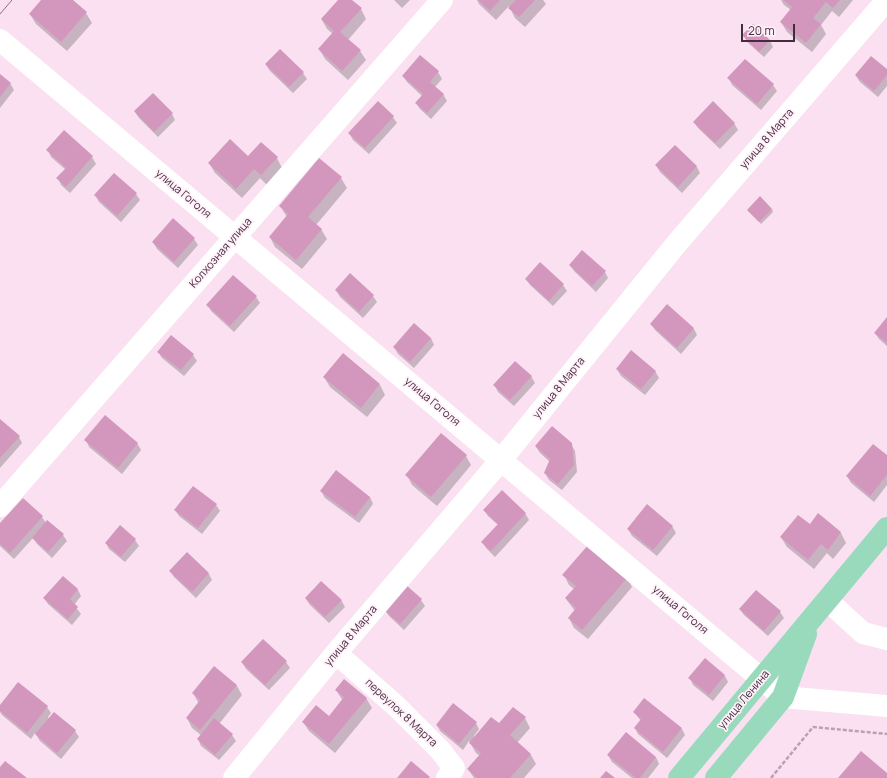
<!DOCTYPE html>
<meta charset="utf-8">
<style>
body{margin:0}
#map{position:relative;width:887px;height:778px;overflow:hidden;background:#fae0f0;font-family:Manrope,sans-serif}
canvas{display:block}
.scale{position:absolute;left:741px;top:24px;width:54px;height:18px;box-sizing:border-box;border:2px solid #452c3d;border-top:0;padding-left:5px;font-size:12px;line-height:14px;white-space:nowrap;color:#452c3d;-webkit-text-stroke:3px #fff1f9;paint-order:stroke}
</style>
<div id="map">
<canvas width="887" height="778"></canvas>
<div class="scale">20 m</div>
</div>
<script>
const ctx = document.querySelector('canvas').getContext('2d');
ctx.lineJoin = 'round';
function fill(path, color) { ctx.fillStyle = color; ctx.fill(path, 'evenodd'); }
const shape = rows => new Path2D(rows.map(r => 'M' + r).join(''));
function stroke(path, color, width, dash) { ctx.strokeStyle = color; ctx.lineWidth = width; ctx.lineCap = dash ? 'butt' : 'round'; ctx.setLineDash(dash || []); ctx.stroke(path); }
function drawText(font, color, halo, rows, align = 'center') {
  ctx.font = font + ' Manrope,sans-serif'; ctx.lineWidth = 3.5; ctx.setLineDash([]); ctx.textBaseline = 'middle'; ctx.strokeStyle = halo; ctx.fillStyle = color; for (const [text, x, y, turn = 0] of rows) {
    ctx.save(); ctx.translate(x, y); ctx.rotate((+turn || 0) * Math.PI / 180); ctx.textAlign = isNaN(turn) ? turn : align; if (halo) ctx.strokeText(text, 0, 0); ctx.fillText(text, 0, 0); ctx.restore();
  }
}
fill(shape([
 [42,0,71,0,86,13,92,23,67,51,36,24,30,14],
 [339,0,351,0,361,9,366,19,348,40,360,51,366,60,348,80,325,59,319,49,333,34,327,29,322,20],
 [394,0,410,0,402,8],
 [477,0,543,0,546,4,525,27,515,18,509,6,496,20,479,4],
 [781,0,853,0,839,17,832,11,821,25,826,34,812,52,787,32,781,22,791,10,784,5],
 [753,26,770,41,773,47,764,57,747,42,744,35],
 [420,56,438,72,442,79,435,87,443,94,447,101,431,119,420,109,416,103,422,96,407,82,403,76],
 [266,65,303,73,307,79,293,93,270,71],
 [887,71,887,86,878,97,860,82,856,76],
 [0,75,10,83,14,90,0,108],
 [729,78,773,85,777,91,761,110,732,85],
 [378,103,393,117,397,123,369,154,353,140,349,133],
 [135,112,172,114,175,120,158,137,139,118],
 [694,122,734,123,738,130,720,149,698,128],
 [64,132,92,157,96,164,70,193,61,185,58,178,66,170,51,157,48,150],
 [675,146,697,167,700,173,682,193,660,172,656,165],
 [248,157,277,158,282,168,267,185,260,178,242,198,215,173,209,163],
 [341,178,347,188,316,225,321,229,327,239,302,269,275,247,270,237,287,217,280,206],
 [136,194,140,200,121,222,99,202,95,195],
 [772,209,773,212,761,224,748,210],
 [173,220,194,239,198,245,178,268,157,249,153,242],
 [570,265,605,272,608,278,596,292,574,271],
 [350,275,373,296,377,302,363,318,340,297,336,290],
 [526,279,563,285,567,291,553,306,530,285],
 [256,297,260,303,234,332,211,311,208,305],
 [667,305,694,329,697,335,681,354,655,330,651,324],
 [887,318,887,346,879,339,875,333],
 [431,338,434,345,414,368,398,354,394,347],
 [158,352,193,355,197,361,184,376,162,358],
 [343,355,380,385,385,395,367,417,330,387,324,377],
 [617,369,655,371,659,378,645,395,621,376],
 [531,376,535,383,514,406,498,392,495,386],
 [0,420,19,437,22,443,0,468],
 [86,440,137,443,141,450,122,474,89,447],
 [571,444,575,451,577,472,562,490,549,480,545,473,550,462,540,453,536,447],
 [466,456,471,465,437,506,412,485,407,475],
 [887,457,887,485,874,502,851,483,847,476],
 [321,491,370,497,373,504,359,523,325,498],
 [216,505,220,511,202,534,179,516,175,510],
 [484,510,525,513,529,520,495,557,486,548,482,542,498,525,488,516],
 [818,515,841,533,846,543,833,559,827,553,814,569,787,547,781,537,810,525],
 [42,517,46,523,63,535,67,541,52,558,37,544,33,538,14,559,0,546,0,525],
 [120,526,135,540,139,546,125,562,109,549,106,543],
 [672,526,676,533,657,556,632,536,628,529],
 [187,553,209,574,212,580,196,598,174,577,170,571],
 [564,575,627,577,632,587,588,639,574,628,569,618,575,611,566,599,574,589,569,585],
 [63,577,78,590,81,596,74,605,81,614,72,625,48,604,44,598],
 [406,586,421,600,425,606,404,630,389,616,385,610],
 [306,599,341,600,345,607,329,623,310,605],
 [740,609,780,612,784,618,768,636,744,615],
 [705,659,725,676,728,682,713,701,693,685,690,678],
 [242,662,286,662,290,668,269,690,246,669],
 [214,667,237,686,242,695,219,724,232,735,236,741,219,760,201,746,198,739,201,735,192,728,187,718,199,704,193,693],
 [18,684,47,707,51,713,48,717,49,719,54,713,75,731,79,737,61,759,40,741,35,733,31,739,2,715,0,712,0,706],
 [336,690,366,698,372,708,335,753,309,731,303,722,329,717,343,701],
 [645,699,682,729,685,735,667,758,638,734,635,728,641,721,634,712],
 [525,718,530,728,517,743,531,755,536,764,524,778,474,778,468,769,480,756,476,753,469,741,463,750,440,731,437,725,476,723,479,729,474,736,475,737,499,725],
 [608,755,656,757,659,764,648,778,632,778,612,762]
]), '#0003');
fill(shape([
 [41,0,73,0,87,12,61,42,29,14],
 [338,0,352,0,362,8,340,32,361,50,342,71,318,49,334,31,321,19],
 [478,0,500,0,490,11],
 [516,0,535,0,519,17,508,8],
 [783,0,840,0,833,8,826,2,813,18,821,24,806,43,780,22,792,7],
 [753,24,770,40,759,52,742,35],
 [280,49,304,72,289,87,265,64],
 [420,55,439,71,430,82,444,94,427,113,415,103,423,94,402,76],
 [871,56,887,69,887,75,874,91,855,75],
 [745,59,774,84,757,104,727,78],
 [0,74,11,83,0,97],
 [153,93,173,113,154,132,134,111],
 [378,101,394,116,365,148,348,133],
 [713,101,735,123,715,143,693,122],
 [64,130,93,156,66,187,56,178,66,168,46,150],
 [230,139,248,156,261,142,278,157,261,175,254,169,236,189,208,163],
 [675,145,697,166,678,187,655,165],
 [319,158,342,177,308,217,322,229,296,260,269,237,288,214,279,206],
 [114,173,137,193,117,216,94,195],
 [760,196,772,209,759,222,747,210],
 [173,218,195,238,174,262,152,242],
 [582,250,606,271,592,286,569,265],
 [540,262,564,284,549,301,525,279],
 [350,273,374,295,359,312,335,290],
 [233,275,257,296,230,326,206,305],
 [667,304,694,328,677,348,650,324],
 [887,317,887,343,874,333],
 [414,323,431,338,410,362,393,347],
 [171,335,194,354,181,370,157,352],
 [631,350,656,371,641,389,616,369],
 [343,353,380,384,361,408,323,377],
 [515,361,532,376,510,400,493,385],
 [105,415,138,443,118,468,84,440],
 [0,419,20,436,0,458],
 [552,426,572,443,574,465,558,484,544,473,550,459,535,446],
 [441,433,467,455,431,497,405,475],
 [873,444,887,455,887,475,870,496,846,476],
 [336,470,370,497,355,517,320,491],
 [193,486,217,504,198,528,174,510],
 [502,490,526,513,491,551,481,542,498,524,483,510],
 [23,498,43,516,10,553,0,544,0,523],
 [647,504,673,526,653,550,627,529],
 [818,513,841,532,828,550,821,544,808,560,780,537,798,515,810,524],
 [47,520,64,534,48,552,32,538],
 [120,525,136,539,121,557,105,543],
 [589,544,628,577,582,630,568,618,576,608,565,598,576,586,562,575],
 [187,552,209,573,192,592,169,571],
 [63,576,78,589,70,599,78,607,68,619,43,598],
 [321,581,342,600,325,617,305,598],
 [406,585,422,599,400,624,384,610],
 [756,590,781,611,764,631,739,609],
 [263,639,287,661,265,685,241,662],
 [705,658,725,675,709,695,688,678],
 [214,666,237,685,200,730,186,718,200,700,192,693],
 [344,679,367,698,329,744,302,722,316,705,329,716,344,697,335,690],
 [18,682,48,706,27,733,0,711,0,705],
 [644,698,682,728,663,752,634,728,641,719,633,712],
 [453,703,477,722,459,744,436,725],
 [513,707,526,717,510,735,531,754,510,778,477,778,467,769,481,753,469,743,491,717,499,723],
 [54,712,76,730,57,753,35,734],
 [214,718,233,734,215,755,197,739],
 [626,732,656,757,640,778,636,778,607,755],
 [861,751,887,773,887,778,838,778],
 [5,761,27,778,0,778,0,767],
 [411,761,430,777,429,778,397,778],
 [606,771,615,778,600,778]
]), '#d397be');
stroke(shape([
 [771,778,813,727,887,734]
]), '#baa1b1', 2.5, [4, 2]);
stroke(shape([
 [0,40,783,697,887,706],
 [0,506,442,0],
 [827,600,863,633,887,639],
 [336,653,396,706,440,750,454,768,447,778],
 [234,778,336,653,501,460,678,242,887,0]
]), '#fff', 22);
stroke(shape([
 [679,778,887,528],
 [716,778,783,697,806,634]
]), '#98dabb', 22);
stroke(shape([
 [0,14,12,0]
]), '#8b7282', 1);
drawText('11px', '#452c3d', '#fff1f9', [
 ["улица 8 Марта",767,139,-49],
 ["улица Гоголя",183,194,40],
 ["Колхозная улица",221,253,-49],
 ["улица 8 Марта",559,388,-51],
 ["улица Гоголя",432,402,40],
 ["улица Гоголя",680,610,40],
 ["улица 8 Марта",351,636,-50],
 ["улица Ленина",744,700,-50],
 ["переулок 8 Марта",401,713,43]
]);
</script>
